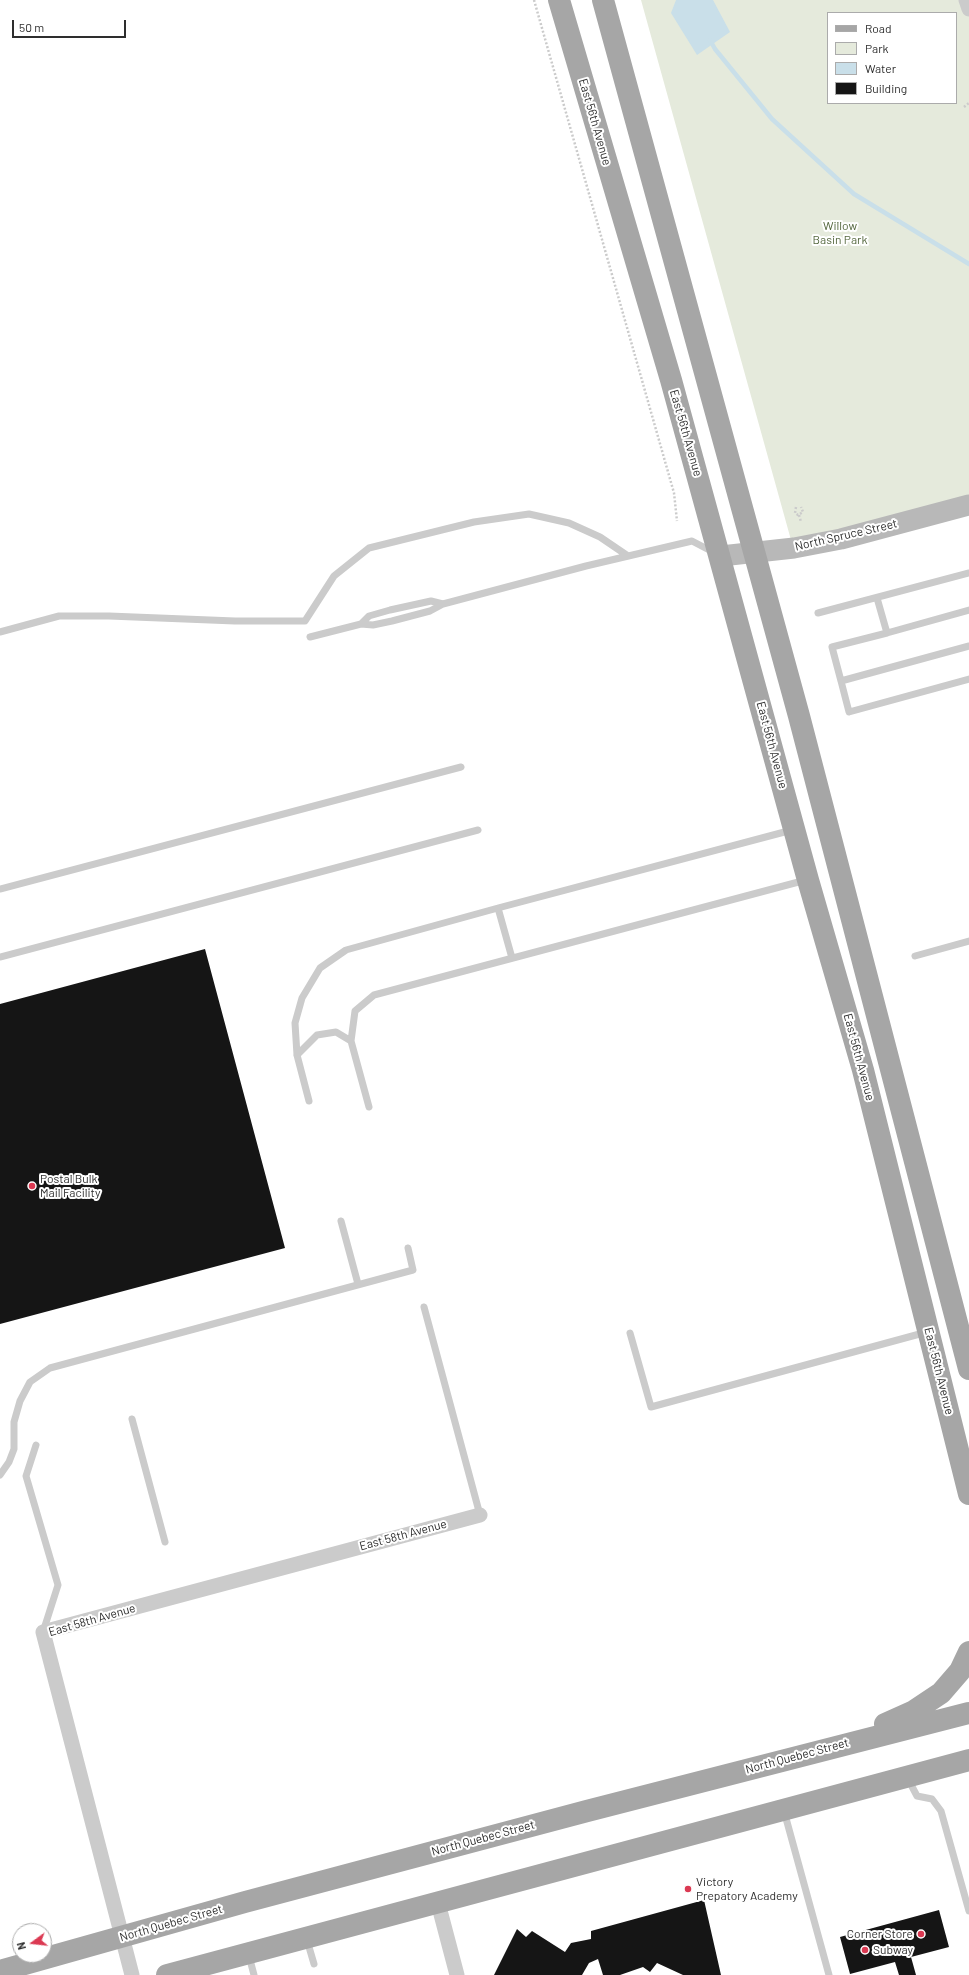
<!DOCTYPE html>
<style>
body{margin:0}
#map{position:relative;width:969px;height:1975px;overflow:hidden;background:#fff;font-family:Barlow,sans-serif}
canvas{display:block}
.legend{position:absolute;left:827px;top:12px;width:130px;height:92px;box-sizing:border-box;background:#fff;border:1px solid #ababab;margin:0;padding:5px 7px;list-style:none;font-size:12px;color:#2e2e2e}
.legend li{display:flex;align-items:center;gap:8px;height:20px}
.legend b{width:20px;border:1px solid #ababab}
.north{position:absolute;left:12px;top:1923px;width:40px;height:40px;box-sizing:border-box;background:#fff;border:1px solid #ababab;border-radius:50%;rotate:255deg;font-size:11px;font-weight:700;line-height:16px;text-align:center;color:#2e2e2e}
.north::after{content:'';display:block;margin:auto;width:14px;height:18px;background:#db3952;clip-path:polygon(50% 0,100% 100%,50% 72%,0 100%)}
.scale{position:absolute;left:12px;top:20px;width:114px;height:18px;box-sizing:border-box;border:2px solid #2e2e2e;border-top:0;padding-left:5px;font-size:12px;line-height:14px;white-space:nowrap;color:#2e2e2e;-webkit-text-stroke:3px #fff;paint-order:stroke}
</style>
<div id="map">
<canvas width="969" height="1975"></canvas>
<ul class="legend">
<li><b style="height:5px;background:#a6a6a6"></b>Road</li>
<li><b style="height:11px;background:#e5eadc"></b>Park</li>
<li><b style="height:11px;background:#c9dfe9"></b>Water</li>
<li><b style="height:11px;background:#151515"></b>Building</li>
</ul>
<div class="north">N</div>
<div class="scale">50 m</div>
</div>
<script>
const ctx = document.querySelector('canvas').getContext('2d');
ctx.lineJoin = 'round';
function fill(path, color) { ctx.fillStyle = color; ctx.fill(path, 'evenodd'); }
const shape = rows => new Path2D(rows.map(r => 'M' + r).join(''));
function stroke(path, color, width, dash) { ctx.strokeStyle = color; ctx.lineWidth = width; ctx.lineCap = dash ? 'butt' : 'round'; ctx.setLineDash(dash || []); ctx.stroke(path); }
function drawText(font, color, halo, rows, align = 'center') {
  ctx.font = font + ' Barlow,sans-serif'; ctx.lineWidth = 4; ctx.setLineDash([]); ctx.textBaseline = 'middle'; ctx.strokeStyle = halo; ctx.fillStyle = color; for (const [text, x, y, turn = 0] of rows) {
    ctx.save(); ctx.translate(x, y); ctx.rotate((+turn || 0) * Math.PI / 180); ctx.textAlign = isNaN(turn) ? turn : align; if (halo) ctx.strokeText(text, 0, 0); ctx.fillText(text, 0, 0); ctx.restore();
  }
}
fill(shape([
 [641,0,964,0,969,12,969,497,847,530,791,540],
 [828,13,956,13,956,103,828,103]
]), '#e5eadc');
fill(shape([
 [676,0,713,0,730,32,697,55,671,13]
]), '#c9dfe9');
stroke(shape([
 [710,40,715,49,772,119,854,194,969,264]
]), '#c9dfe9', 4.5);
fill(shape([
 [205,949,285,1248,0,1324,0,1004],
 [704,1900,721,1975,683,1975,657,1963,650,1972,643,1967,620,1975,603,1975,598,1959,589,1963,582,1975,494,1975,517,1929,526,1937,532,1931,565,1952,571,1943,591,1939,591,1931],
 [939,1910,949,1947,911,1957,916,1975,899,1975,895,1962,850,1974,840,1937]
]), '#151515');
stroke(shape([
 [534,0,674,493,677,521],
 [964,107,969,103],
 [796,507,795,513,798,515,803,512,801,507],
 [799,515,801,522]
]), '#cbcbcb', 2.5, [2, 2]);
stroke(shape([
 [877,598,887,633,969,610],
 [818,613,969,573],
 [361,624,369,616,390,610,431,601,443,604],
 [0,632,59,616,109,616,235,621,305,621,334,576,369,548,474,522,529,514,569,523,600,537,628,556],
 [310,637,361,624,373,625,392,621,430,611,443,604,586,566,692,541,713,552],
 [969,646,841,681,849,712,969,679],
 [841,681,832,647,887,633],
 [0,889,461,767],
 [498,908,512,958],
 [915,956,969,941],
 [0,957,478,830],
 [297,1055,317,1035,336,1032,351,1041],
 [309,1101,297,1055,295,1023,302,998,320,968,346,950,498,908,792,830],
 [369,1107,351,1041,355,1011,374,995,806,880],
 [341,1221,358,1284],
 [424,1307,480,1515],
 [630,1333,651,1407,927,1332],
 [132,1419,165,1542],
 [36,1445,26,1476,58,1585,43,1632],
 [0,1475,9,1462,14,1449,14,1422,20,1401,30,1382,50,1368,413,1270,408,1248],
 [908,1779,917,1796,932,1799,941,1811,969,1911],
 [784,1811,829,1975],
 [307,1940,314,1964],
 [249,1956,254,1975]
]), '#cbcbcb', 7);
stroke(shape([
 [966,0,969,9],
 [438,1903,457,1975],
 [132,1975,43,1632,480,1515]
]), '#cbcbcb', 15);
stroke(shape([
 [721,556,794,548,841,539,969,505]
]), '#b8b8b8', 21);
stroke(shape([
 [559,0,671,380,808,880,863,1070,969,1494],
 [603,0,799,716,969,1369],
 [885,1724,914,1711,941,1693,960,1671,969,1652],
 [0,1971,245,1902,587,1811,969,1713],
 [167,1975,969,1760]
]), '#a6a6a6', 22);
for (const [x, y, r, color] of [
 [32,1186,4,"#db3952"],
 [688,1889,4,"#db3952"],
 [921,1934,4,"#db3952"],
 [865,1950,4,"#db3952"]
]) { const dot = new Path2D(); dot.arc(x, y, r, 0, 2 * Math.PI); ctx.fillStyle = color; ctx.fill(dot); stroke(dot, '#fff', 1.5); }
drawText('12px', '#2e2e2e', '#fff', [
 ["East 56th Avenue",595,122,74],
 ["East 56th Avenue",686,433,74],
 ["North Spruce Street",846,535,-13],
 ["East 56th Avenue",772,745,75],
 ["East 56th Avenue",859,1057,75],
 ["East 56th Avenue",939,1371,76],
 ["East 58th Avenue",403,1535,-15],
 ["East 58th Avenue",92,1620,-16],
 ["North Quebec Street",797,1756,-15],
 ["North Quebec Street",483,1838,-15],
 ["North Quebec Street",171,1923,-16]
]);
drawText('12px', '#54673e', '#fff', [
 ["Willow",840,226],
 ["Basin Park",840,240]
]);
drawText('12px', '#2e2e2e', '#fff', [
 ["Postal Bulk",40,1179],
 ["Mail Facility",40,1193],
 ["Victory",696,1882],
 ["Prepatory Academy",696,1896],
 ["Corner Store",913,1934,"right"],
 ["Subway",873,1950]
], 'left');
</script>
